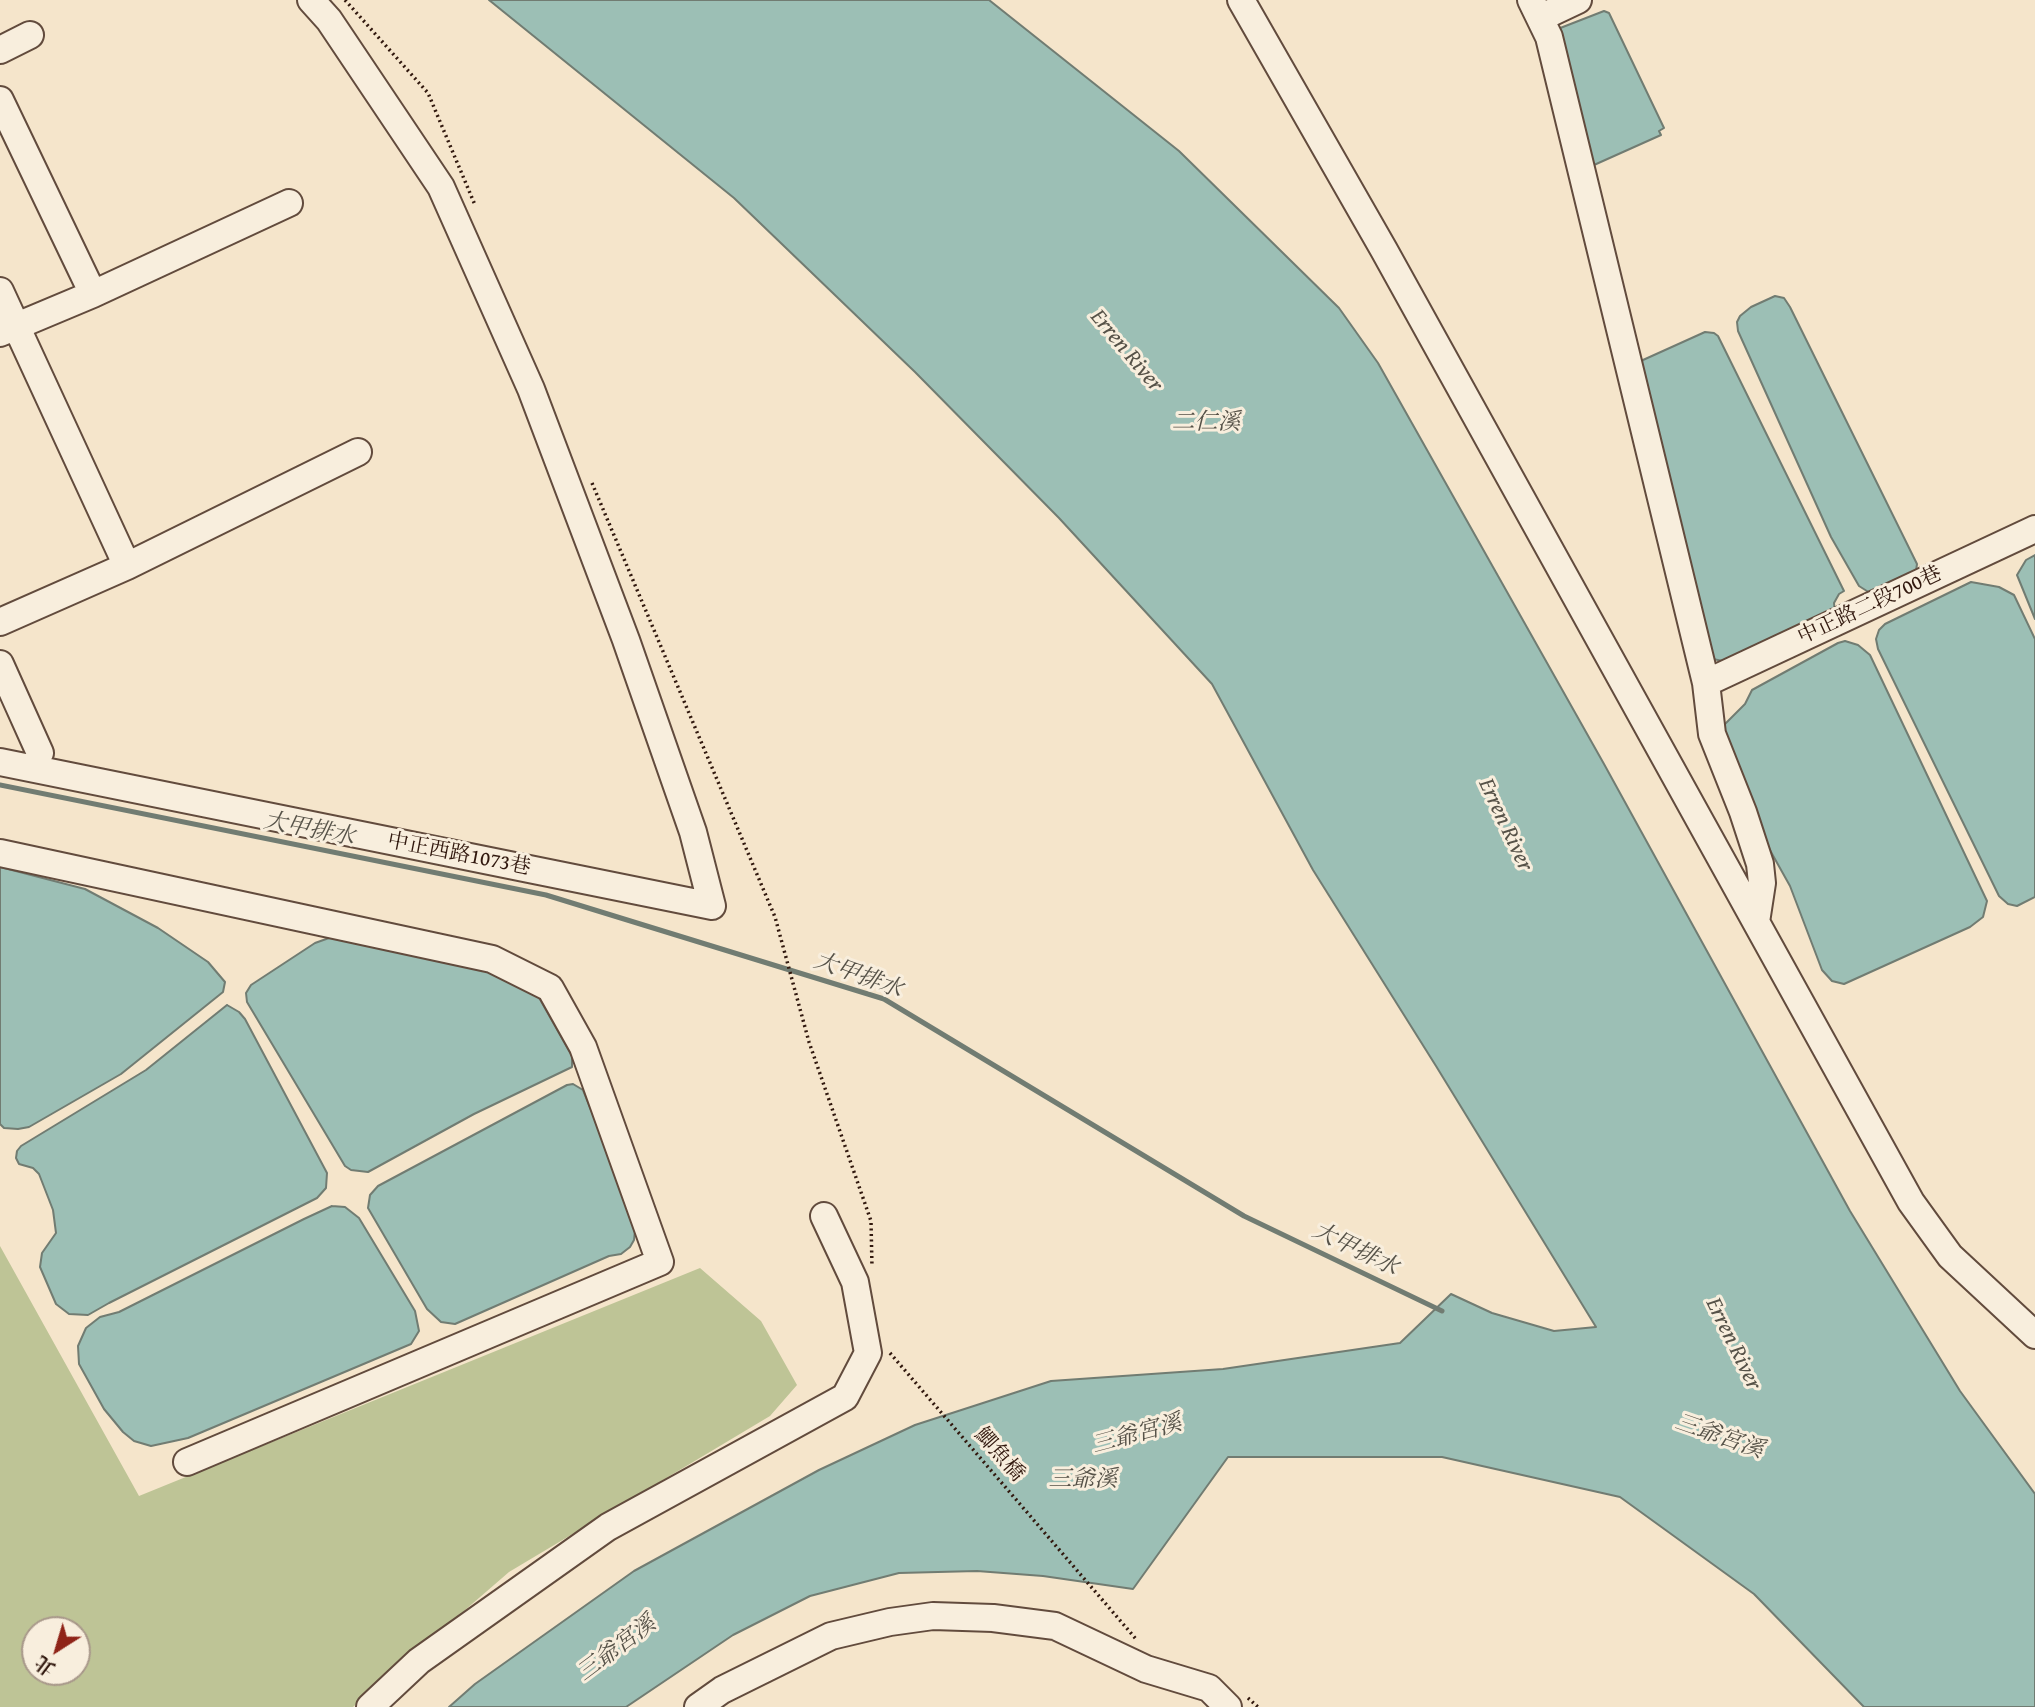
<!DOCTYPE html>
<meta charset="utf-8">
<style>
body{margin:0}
#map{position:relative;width:2035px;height:1707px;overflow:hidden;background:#f5e5cb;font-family:"Gentium Book Plus","Noto Serif TC",serif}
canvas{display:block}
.north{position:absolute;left:21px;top:1616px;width:70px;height:70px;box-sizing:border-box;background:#f8eedd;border:2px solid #a8988a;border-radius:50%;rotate:217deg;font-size:19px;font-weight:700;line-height:28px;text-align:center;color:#31180e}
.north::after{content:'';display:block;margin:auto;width:24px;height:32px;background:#8f2418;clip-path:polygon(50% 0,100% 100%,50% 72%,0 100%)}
</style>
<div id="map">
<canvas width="2035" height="1707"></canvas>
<div class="north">北</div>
</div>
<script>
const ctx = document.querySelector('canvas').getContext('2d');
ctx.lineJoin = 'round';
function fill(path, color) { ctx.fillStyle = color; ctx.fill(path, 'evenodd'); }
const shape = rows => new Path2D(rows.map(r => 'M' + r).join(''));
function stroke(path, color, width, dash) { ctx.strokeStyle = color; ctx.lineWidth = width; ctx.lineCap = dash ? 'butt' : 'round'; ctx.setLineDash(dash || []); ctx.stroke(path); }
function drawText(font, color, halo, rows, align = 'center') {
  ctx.font = font + ' "Gentium Book Plus","Noto Serif TC",serif'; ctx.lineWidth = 6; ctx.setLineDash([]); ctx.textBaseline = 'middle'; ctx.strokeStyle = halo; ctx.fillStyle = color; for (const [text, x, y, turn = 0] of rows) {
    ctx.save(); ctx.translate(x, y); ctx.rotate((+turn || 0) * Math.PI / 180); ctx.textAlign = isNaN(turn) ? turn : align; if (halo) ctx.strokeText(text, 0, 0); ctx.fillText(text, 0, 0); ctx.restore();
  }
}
fill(shape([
 [0,1246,139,1496,700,1268,761,1321,797,1385,770,1416,509,1572,353,1707,0,1707],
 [35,1630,77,1630,77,1672,35,1672]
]), '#bec496');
const water = shape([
 [489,0,989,0,1179,151,1339,308,1378,363,1604,764,1850,1211,1960,1391,2035,1494,2035,1707,1864,1707,1754,1594,1620,1497,1442,1457,1228,1457,1133,1589,1043,1576,977,1571,899,1573,810,1596,733,1635,626,1707,449,1707,475,1684,634,1571,819,1470,915,1425,1051,1381,1223,1369,1400,1343,1451,1294,1492,1313,1554,1331,1596,1327,1436,1066,1313,870,1212,684,1059,518,915,372,734,198,489,0],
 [1604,11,1609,13,1664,128,1659,131,1661,135,1594,165,1578,164,1550,32,1604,11],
 [1775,296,1784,298,1790,307,1917,564,1916,571,1870,593,1859,586,1831,537,1738,331,1737,322,1740,316,1751,307,1775,296],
 [1705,332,1714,333,1718,336,1844,591,1839,594,1834,603,1835,614,1732,663,1713,659,1638,366,1643,360,1705,332],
 [2035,555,2035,619,2017,575,2026,560,2035,555],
 [1971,582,1999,587,2014,595,2035,639,2035,897,2017,906,2008,904,1999,896,1878,649,1876,639,1879,630,1885,624,1971,582],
 [1845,641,1858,645,1870,655,1987,901,1983,917,1970,927,1844,984,1832,981,1822,970,1790,886,1752,818,1721,728,1745,704,1752,690,1838,643,1845,641],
 [0,867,85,889,158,928,208,962,225,982,223,992,121,1074,29,1127,18,1129,4,1128,0,1124,0,867],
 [352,936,492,967,537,994,572,1056,572,1067,474,1114,368,1172,351,1170,345,1166,247,1002,246,993,251,985,315,943,329,938,352,936],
 [227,1005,239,1012,245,1019,327,1173,326,1188,317,1198,109,1303,88,1315,69,1314,56,1304,40,1267,42,1253,56,1233,53,1210,39,1174,33,1168,19,1164,16,1158,17,1151,21,1146,146,1070,227,1005],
 [573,1084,583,1090,636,1221,634,1240,630,1247,621,1254,609,1256,455,1324,441,1322,427,1309,368,1208,370,1195,378,1186,567,1085,573,1084],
 [332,1206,345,1207,359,1218,415,1311,419,1331,411,1344,188,1438,151,1446,134,1441,123,1432,104,1409,79,1364,78,1346,86,1328,100,1317,119,1312,304,1219,332,1206]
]);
fill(water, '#9cbfb5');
stroke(water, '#717c72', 2);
stroke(shape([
 [0,785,546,895,884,999,1244,1216,1442,1311]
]), '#717c72', 5);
const minor = shape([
 [1241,0,1384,250,1911,1202,1950,1256,2035,1335],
 [1531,0,1549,37,1706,683,1712,734,1743,812,1760,864,1762,883,1756,922],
 [1540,18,1578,0],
 [0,50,30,35],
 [0,100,93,294],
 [0,291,127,566],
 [0,333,93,294,289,203],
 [0,622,127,566,358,452],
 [0,664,40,753],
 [1706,683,2035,529],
 [0,762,712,906,693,832,626,640,531,389,441,187,329,20,311,0],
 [0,853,492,959,550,988,583,1047,660,1262,187,1462],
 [370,1707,419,1661,608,1527,845,1397,868,1353,855,1282,824,1216],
 [698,1707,722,1690,831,1636,890,1622,933,1616,993,1618,1055,1626,1146,1669,1209,1688,1228,1707]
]);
stroke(minor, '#624b3d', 30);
stroke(shape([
 [345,0,428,93,475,205],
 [592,483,775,917,809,1042,871,1221,872,1267],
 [890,1353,1136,1639],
 [1248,1698,1258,1707]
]), '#31180e', 3.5, [2, 3.5]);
stroke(minor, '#f8eedd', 26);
drawText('21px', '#31180e', '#f8eedd', [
 ["中正路二段700巷",1870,606,-25],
 ["中正西路1073巷",459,855,11],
 ["鯽魚橋",999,1455,49]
]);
drawText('italic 23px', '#565248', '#f8eedd', [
 ["Erren River",1126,351,50],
 ["二仁溪",1206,423],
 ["Erren River",1505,825,65],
 ["大甲排水",309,830,11],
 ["大甲排水",858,976,20],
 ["大甲排水",1355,1250,26],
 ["Erren River",1733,1344,64],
 ["三爺宮溪",1137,1435,-15],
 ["三爺宮溪",1719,1437,19],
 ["三爺溪",1083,1480],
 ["三爺宮溪",617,1649,-37]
]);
</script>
